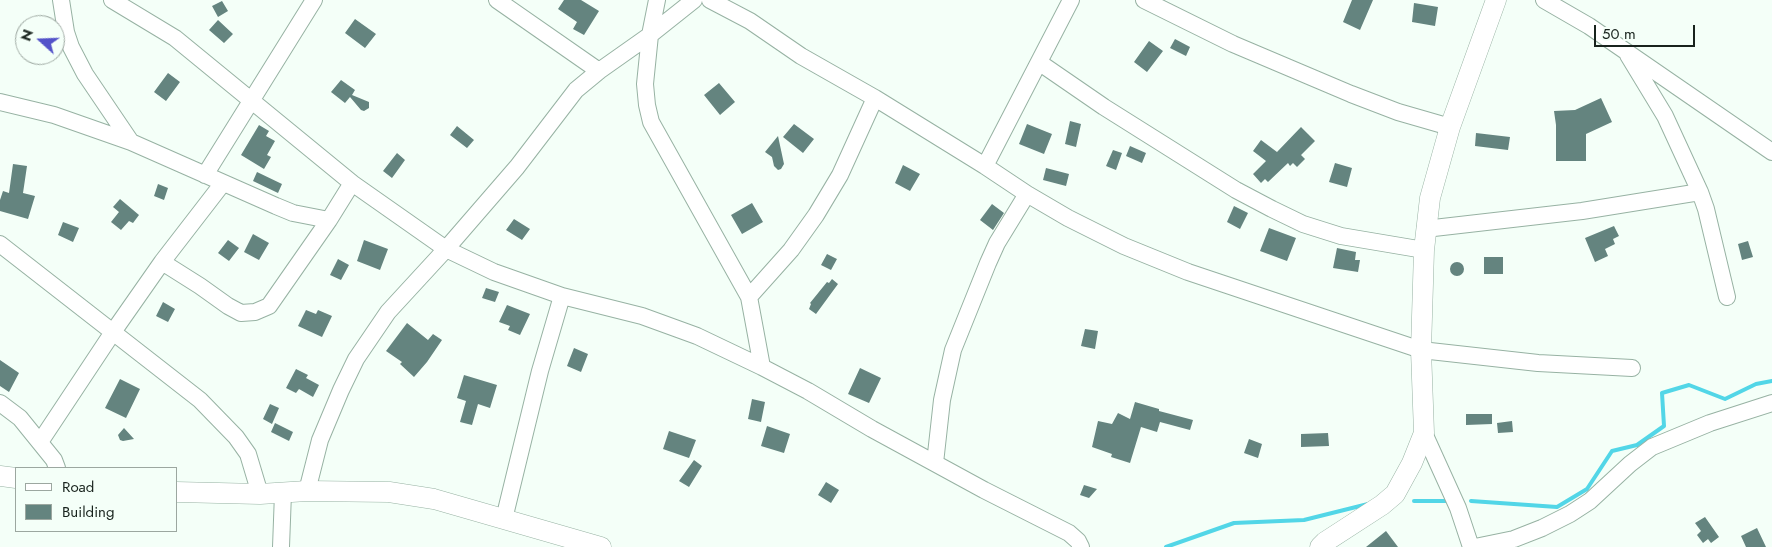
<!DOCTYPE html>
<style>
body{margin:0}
#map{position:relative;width:1772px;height:547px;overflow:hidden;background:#f4fff8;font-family:Jost,sans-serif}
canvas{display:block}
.legend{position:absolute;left:15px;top:467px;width:162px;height:65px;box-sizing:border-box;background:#f4fff8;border:1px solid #9ca7a0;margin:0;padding:6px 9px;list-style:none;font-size:15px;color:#18231d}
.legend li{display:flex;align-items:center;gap:10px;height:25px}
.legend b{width:25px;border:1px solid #9ca7a0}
.north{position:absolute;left:15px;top:15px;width:50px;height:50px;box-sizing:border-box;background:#f4fff8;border:1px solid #9ca7a0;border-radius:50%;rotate:290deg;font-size:14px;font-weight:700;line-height:20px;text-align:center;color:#18231d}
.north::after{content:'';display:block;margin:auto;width:18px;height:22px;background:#5352c9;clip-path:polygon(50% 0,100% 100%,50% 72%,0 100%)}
.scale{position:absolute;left:1594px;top:25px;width:101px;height:22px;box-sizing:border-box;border:2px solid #18231d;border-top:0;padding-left:6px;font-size:15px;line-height:18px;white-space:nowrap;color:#18231d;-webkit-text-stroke:4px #f4fff8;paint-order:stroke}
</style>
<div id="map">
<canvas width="1772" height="547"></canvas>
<ul class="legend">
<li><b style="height:6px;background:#fff"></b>Road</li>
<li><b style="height:14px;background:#64847f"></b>Building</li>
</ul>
<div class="north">N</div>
<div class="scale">50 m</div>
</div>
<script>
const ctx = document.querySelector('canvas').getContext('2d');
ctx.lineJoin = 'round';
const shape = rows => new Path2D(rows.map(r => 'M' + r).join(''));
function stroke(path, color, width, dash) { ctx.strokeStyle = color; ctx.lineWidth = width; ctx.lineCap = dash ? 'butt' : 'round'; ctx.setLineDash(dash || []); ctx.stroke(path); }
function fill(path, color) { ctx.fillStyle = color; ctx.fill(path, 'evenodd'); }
stroke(shape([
 [1414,501,1447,501],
 [1471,501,1557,507,1587,489,1612,451,1637,445,1664,426,1662,393,1689,385,1725,399,1756,384,1772,381],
 [1166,547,1234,523,1304,520,1368,504]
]), '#52d6e7', 4);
fill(shape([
 [564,0,581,0,599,11,584,35,573,29,577,22,558,9],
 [1352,0,1373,0,1360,30,1343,22],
 [222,1,228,11,218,17,212,6],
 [1414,3,1438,7,1435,26,1412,22],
 [355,19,376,34,365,48,345,33],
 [218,20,233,34,224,43,209,30],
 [1175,39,1190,47,1186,56,1170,48],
 [1149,41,1163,51,1147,72,1134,62],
 [168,73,180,82,166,101,154,92],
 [341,80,355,90,352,95,369,102,369,108,364,111,361,110,350,97,345,103,331,92],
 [719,83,735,102,720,115,704,95],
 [1601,98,1612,122,1586,134,1586,161,1556,161,1556,125,1554,111,1575,110],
 [1070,121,1081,124,1076,147,1065,144],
 [794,124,814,139,803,153,783,137],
 [1027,124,1052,134,1044,154,1019,144],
 [259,125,269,131,266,136,275,141,267,155,271,157,264,169,241,155],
 [457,126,474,140,467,148,450,135],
 [1301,127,1315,141,1301,155,1305,159,1297,167,1293,163,1290,166,1288,163,1268,182,1265,179,1261,183,1253,174,1266,161,1253,151,1261,140,1277,152],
 [1476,133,1510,137,1508,150,1475,146],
 [778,136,784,164,781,169,778,170,774,166,772,157,765,152],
 [1130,146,1146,153,1142,163,1126,156],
 [1113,150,1122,153,1116,170,1106,166],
 [397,153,405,160,392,178,383,171],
 [1335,163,1352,168,1347,187,1329,182],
 [13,164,27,166,23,193,35,196,28,219,0,211,0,200,3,191,9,193],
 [903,165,920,174,910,191,895,183],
 [1046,168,1069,174,1066,186,1043,180],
 [257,172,282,184,278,193,253,181],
 [158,184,168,188,164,200,154,196],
 [120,199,139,215,133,223,129,221,121,230,111,222,119,212,113,207],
 [752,203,763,222,742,234,731,215],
 [992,204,1004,213,993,230,980,220],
 [1234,206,1248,213,1240,229,1227,222],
 [514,219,530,229,522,240,506,230],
 [63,222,79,228,73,242,58,235],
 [1614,226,1619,236,1613,239,1615,244,1605,249,1608,256,1595,262,1585,238],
 [1269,228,1296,238,1287,261,1260,251],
 [253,234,269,243,259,260,244,252],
 [228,240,239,248,229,261,218,253],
 [364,240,388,249,380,270,357,261],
 [1748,241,1753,257,1742,260,1738,244],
 [1337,248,1356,252,1355,260,1360,260,1358,272,1333,268],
 [827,254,837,259,831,270,821,265],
 [1484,257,1503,257,1503,274,1484,274],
 [338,259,349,265,341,280,330,275],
 '1450 269a7 7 0 1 1 14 0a7 7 0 1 1-14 0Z',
 [832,279,838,284,816,314,809,309,811,304,810,303,827,282,829,283],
 [486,288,499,292,495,302,482,298],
 [163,302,175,309,168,322,156,316],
 [507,305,530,314,520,335,508,330,510,326,499,322],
 [306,310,316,314,318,310,332,316,322,337,298,326],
 [407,323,428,340,433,334,442,340,427,362,414,377,400,364,402,362,386,351],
 [1085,329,1098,331,1095,349,1081,346],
 [574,348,588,354,581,372,567,366],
 [0,360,19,373,9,392,0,386],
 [860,368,881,378,869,403,848,394],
 [296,369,308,375,306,378,319,385,313,397,299,389,296,393,286,388],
 [464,375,497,385,490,408,478,404,472,425,460,422,466,401,457,398],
 [120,379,140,389,126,418,105,408],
 [752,399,765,402,761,422,748,419],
 [1135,402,1159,409,1159,411,1193,420,1190,430,1160,422,1157,432,1141,427,1130,463,1111,457,1112,454,1092,447,1098,421,1112,424,1118,413,1130,419],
 [270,404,279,408,272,424,263,419],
 [1466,414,1492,414,1492,424,1466,425],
 [1512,421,1513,432,1498,433,1497,423],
 [275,423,293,432,289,441,271,432],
 [767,426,790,434,784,453,761,446],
 [124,428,134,439,123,441,120,440,118,435],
 [669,431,696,440,689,458,663,449],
 [1328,433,1329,446,1301,447,1301,434],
 [1249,439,1262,444,1258,458,1244,453],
 [694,460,702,466,689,487,679,481],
 [826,482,839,490,831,503,818,495],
 [1084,485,1097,489,1089,498,1080,495],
 [1705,517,1719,537,1711,543,1708,539,1703,543,1697,535,1701,531,1695,523],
 [1757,528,1766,547,1746,547,1741,536],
 [1386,531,1398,547,1366,547]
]), '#64847f');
const minor = shape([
 [61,0,66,32,71,47,85,74,131,142],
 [112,0,175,38,352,183,446,249,494,272,562,296],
 [497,0,599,71],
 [710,0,750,21,801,56,875,98,985,166,1027,194,1068,218,1124,246,1188,272,1421,350,1538,363,1632,368],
 [1144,0,1233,44,1351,94,1398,112,1450,127],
 [1544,0,1589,26,1772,152],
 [1628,55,1665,116,1700,192,1706,209,1727,297],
 [1040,63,1104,107,1236,190,1272,209,1303,224,1341,236,1424,250],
 [0,102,54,115,131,142,276,206,293,213,329,220],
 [985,166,1071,0],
 [205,175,314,0],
 [1425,229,1582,211,1700,192],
 [0,244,200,400,236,437,248,454,260,494],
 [162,262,200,286,228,306,241,313,255,312,269,306,329,220,352,183],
 [749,297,791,250,816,215,840,175,875,98],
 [762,367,808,391,872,429,984,490,1069,533,1078,541,1081,547],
 [0,403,20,418,54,460,57,468],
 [1424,433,1458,508,1471,547],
 [40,442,113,332,162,262,223,183],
 [935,463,942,400,953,350,988,263,997,243,1027,194],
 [307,491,320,440,341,390,356,359,388,312,446,249,517,167,576,90,599,71,650,35,694,0],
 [504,519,540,371,562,296,642,316,697,336,762,367,749,297,651,122,647,105,645,84,650,35,657,0],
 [281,547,283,493],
 [1475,547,1514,539,1542,528,1570,514,1590,501,1630,464,1652,447,1710,423,1772,403]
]);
const tertiary = shape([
 [0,476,16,478],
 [176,492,260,494,307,491,389,492,434,499,601,547],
 [1320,547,1325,542,1382,505,1395,494,1412,463,1424,433,1421,350,1424,250,1430,198,1450,127,1496,0]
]);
stroke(minor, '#97b2a3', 18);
stroke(tertiary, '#97b2a3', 21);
stroke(minor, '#fff', 16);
stroke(tertiary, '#fff', 20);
</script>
